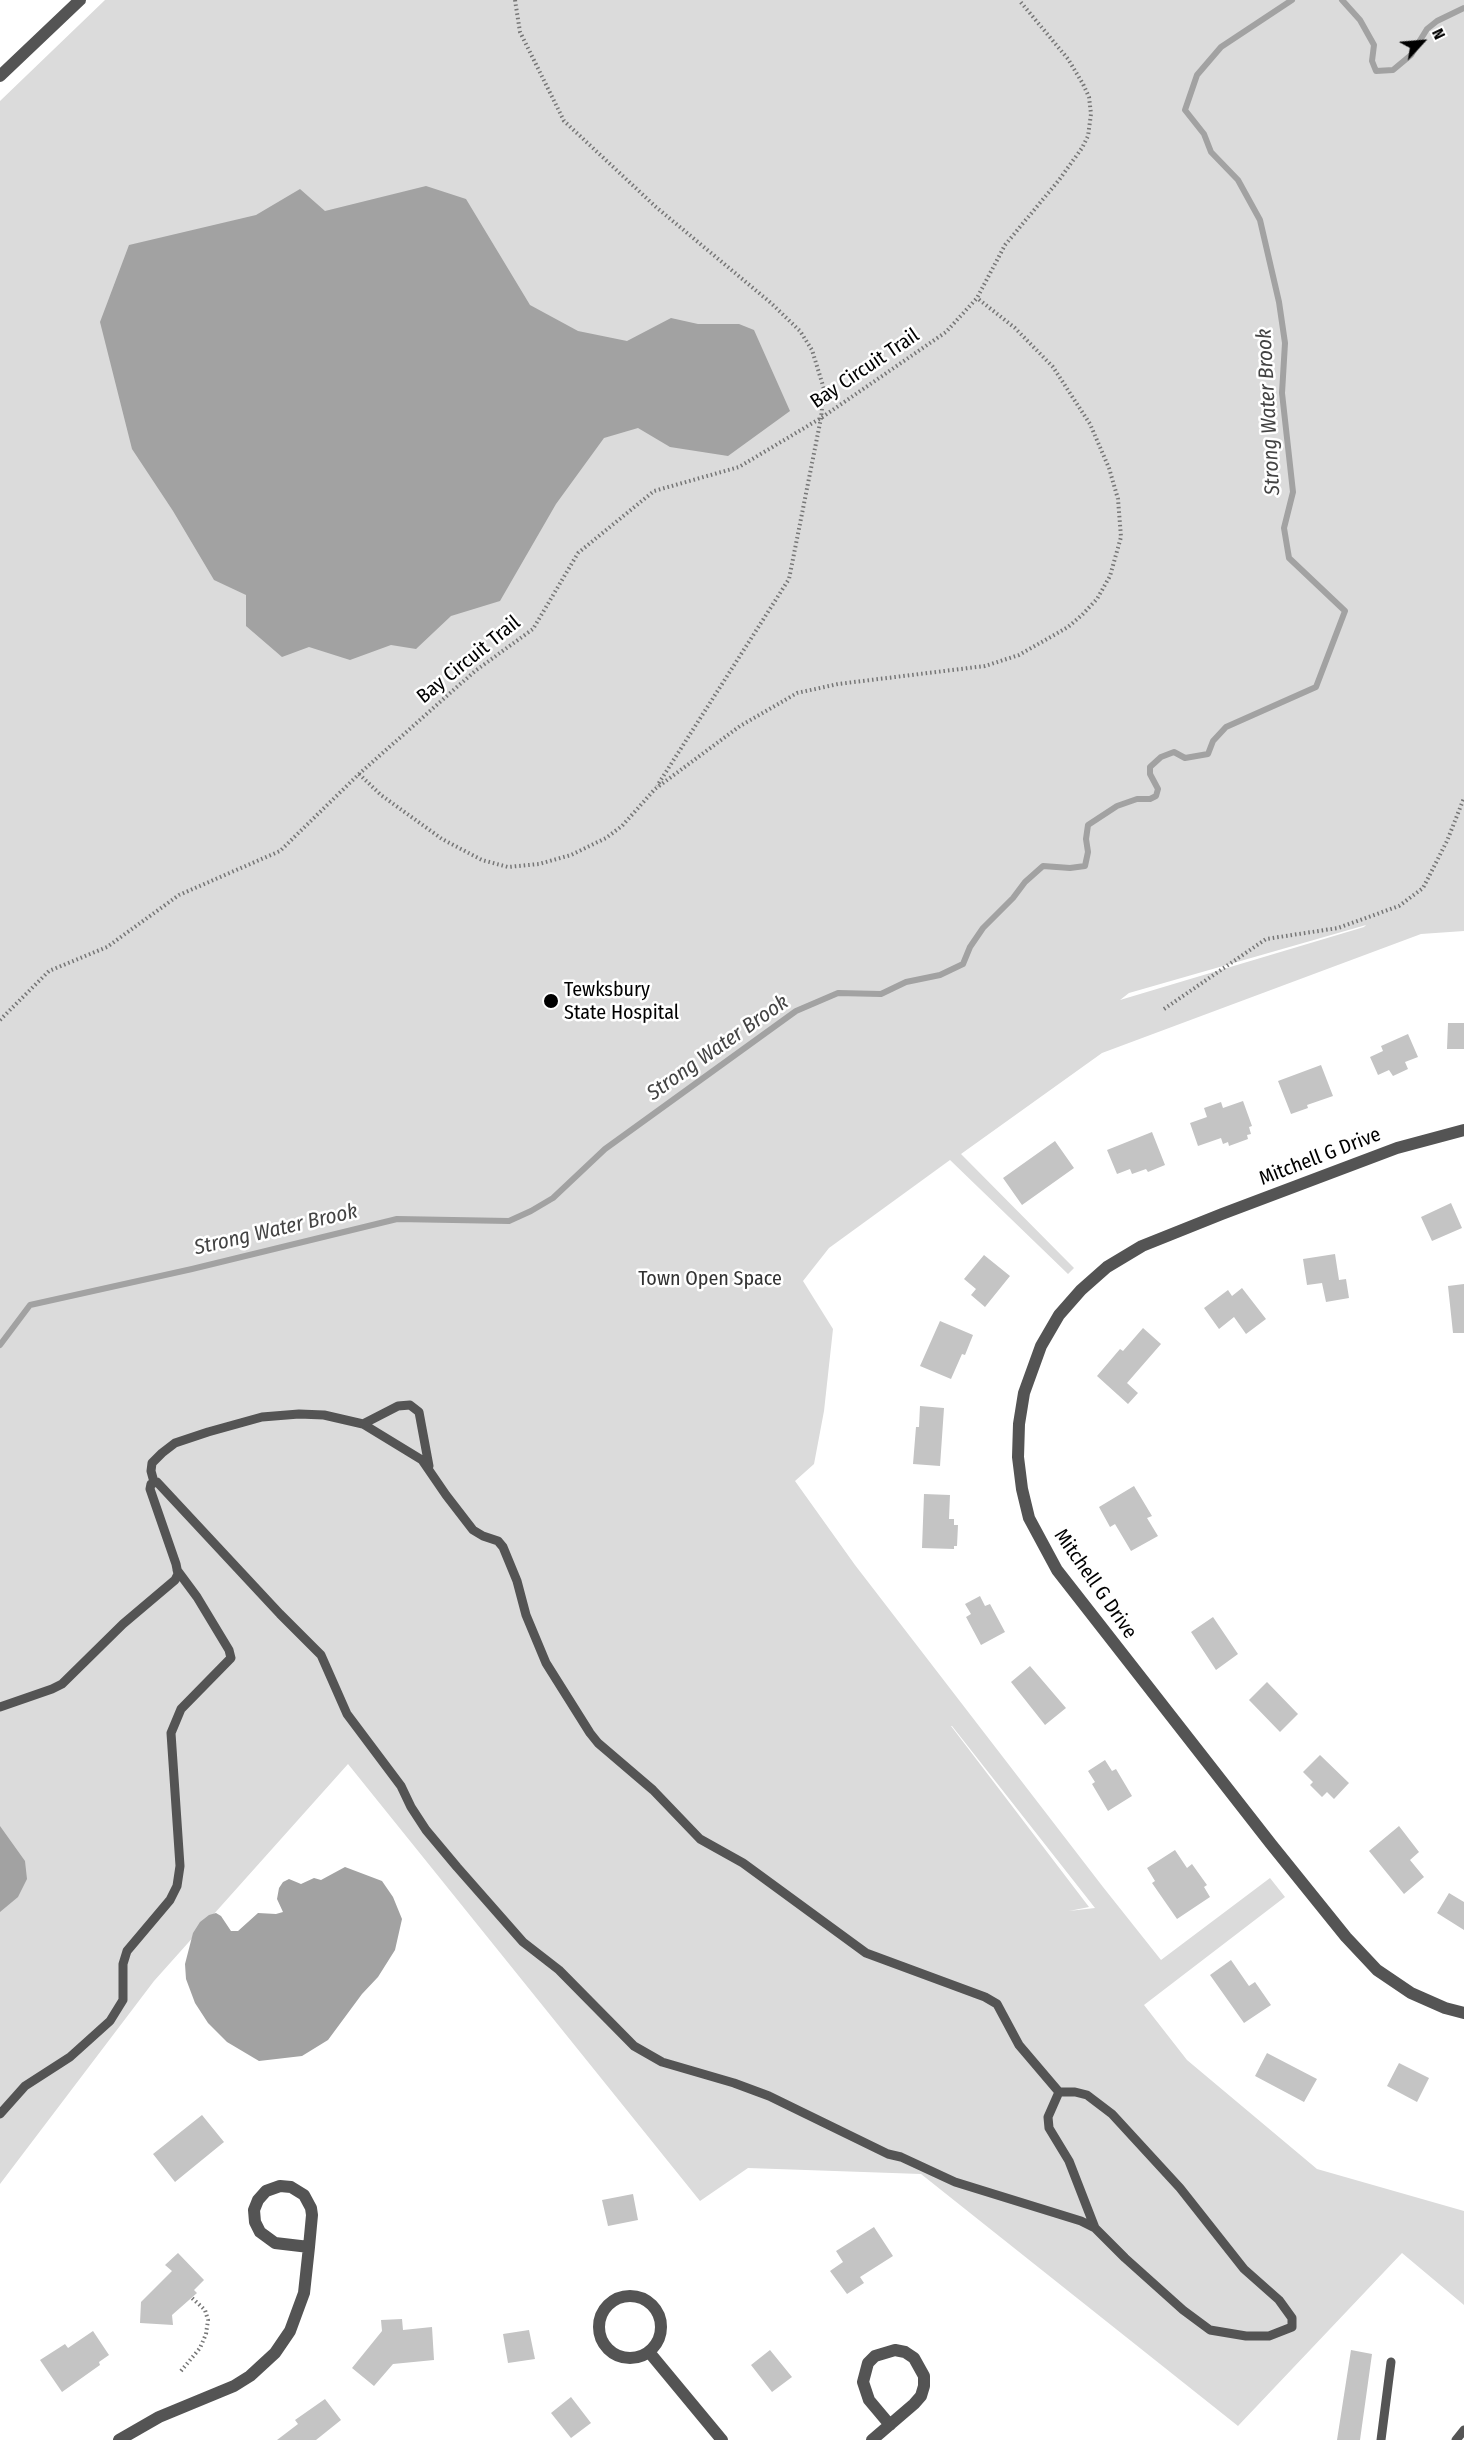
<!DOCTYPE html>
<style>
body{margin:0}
#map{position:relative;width:1464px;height:2440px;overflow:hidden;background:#fff;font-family:"Fira Sans Condensed",sans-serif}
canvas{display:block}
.north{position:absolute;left:1392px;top:12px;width:60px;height:60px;-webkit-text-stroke:4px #fff;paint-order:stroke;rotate:64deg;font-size:16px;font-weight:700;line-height:24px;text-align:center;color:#000}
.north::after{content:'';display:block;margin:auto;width:21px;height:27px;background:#000;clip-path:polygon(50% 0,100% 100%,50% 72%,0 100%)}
</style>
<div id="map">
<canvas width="1464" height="2440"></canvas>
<div class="north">N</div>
</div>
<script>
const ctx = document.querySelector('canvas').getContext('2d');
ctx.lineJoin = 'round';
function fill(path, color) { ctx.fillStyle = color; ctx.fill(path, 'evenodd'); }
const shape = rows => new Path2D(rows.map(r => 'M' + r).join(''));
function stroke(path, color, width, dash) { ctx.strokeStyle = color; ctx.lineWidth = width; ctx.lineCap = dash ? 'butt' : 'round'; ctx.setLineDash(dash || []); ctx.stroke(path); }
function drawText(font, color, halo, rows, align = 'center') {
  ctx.font = font + ' "Fira Sans Condensed",sans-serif'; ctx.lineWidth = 5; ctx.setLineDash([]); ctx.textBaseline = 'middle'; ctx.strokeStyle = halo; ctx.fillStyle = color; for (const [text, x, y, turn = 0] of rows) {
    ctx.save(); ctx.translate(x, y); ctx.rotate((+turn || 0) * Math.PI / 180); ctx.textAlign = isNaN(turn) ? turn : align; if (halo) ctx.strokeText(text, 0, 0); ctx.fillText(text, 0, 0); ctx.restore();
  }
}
fill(shape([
 [105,0,1464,0,1464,931,1421,934,1102,1053,961,1154,1074,1268,1068,1274,950,1160,829,1248,803,1281,833,1329,824,1411,814,1464,795,1481,855,1565,1103,1887,1161,1960,1270,1878,1285,1897,1144,2005,1187,2060,1317,2169,1464,2211,1464,2305,1402,2253,1238,2426,921,2174,748,2168,700,2201,348,1764,154,1981,0,2184,0,101],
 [1366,925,1364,927,1120,1000,1129,993],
 [951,1726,952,1726,1095,1908,1069,1911,1089,1907]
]), '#dbdbdb');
fill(shape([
 [426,186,466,199,530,305,578,331,627,341,671,318,698,324,739,324,754,330,790,411,728,456,670,447,638,428,604,438,556,504,500,601,451,616,416,649,391,645,350,660,309,647,282,657,246,626,246,595,214,580,173,511,132,449,100,322,129,245,256,215,300,189,325,211],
 [0,1826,25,1861,27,1879,18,1897,0,1912],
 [345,1867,382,1881,393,1897,402,1919,395,1950,378,1977,362,1994,328,2040,302,2056,259,2061,227,2042,208,2023,195,2003,186,1979,185,1964,193,1933,200,1922,209,1915,216,1913,221,1916,231,1931,238,1931,258,1913,276,1914,283,1912,277,1899,279,1888,283,1882,289,1879,301,1884,314,1878,321,1880]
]), '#a2a2a2');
stroke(shape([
 [1342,0,1360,20,1374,45,1372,61,1376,71,1393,70,1411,55,1427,29,1437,21,1464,8],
 [0,1345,30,1305,192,1269,397,1219,509,1221,531,1211,553,1198,605,1149,796,1011,838,993,881,994,906,982,940,975,963,964,970,947,983,928,1013,898,1025,882,1043,866,1070,868,1085,866,1088,852,1086,839,1088,825,1117,806,1137,799,1150,799,1156,796,1158,789,1150,774,1150,767,1161,757,1174,752,1185,758,1208,754,1213,741,1226,727,1316,687,1345,611,1289,558,1284,528,1293,492,1282,393,1285,343,1279,302,1260,220,1238,180,1211,152,1204,134,1185,110,1197,75,1221,47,1292,0]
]), '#a2a2a2', 6);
fill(shape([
 [1448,1023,1464,1023,1464,1049,1447,1049],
 [1408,1034,1418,1057,1405,1062,1408,1069,1393,1076,1389,1070,1378,1075,1370,1057,1383,1051,1381,1046],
 [1321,1065,1333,1096,1307,1105,1308,1108,1291,1114,1278,1081],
 [1243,1101,1252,1126,1249,1127,1251,1134,1247,1135,1248,1139,1229,1146,1228,1142,1223,1144,1221,1138,1198,1146,1190,1123,1207,1117,1204,1108,1221,1102,1223,1108],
 [1152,1132,1165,1165,1148,1172,1146,1169,1132,1174,1130,1169,1117,1174,1107,1150],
 [1055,1141,1074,1168,1022,1205,1003,1178],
 [1451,1203,1462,1228,1432,1241,1421,1217],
 [1335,1254,1339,1280,1346,1279,1349,1298,1326,1302,1322,1283,1307,1285,1303,1259],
 [984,1255,1010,1276,985,1307,971,1295,976,1289,964,1279],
 [1464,1284,1464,1333,1453,1333,1448,1286],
 [1242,1288,1266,1319,1246,1334,1234,1317,1219,1329,1204,1308,1228,1290,1232,1296],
 [940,1321,973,1335,965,1355,962,1354,951,1379,920,1366],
 [1143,1328,1161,1344,1127,1383,1138,1393,1128,1404,1097,1376,1120,1349,1123,1351],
 [920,1406,944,1408,940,1466,913,1464,916,1427,919,1427],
 [1134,1486,1152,1516,1147,1518,1158,1536,1131,1551,1115,1524,1110,1527,1099,1507],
 [924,1494,950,1495,949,1519,954,1519,954,1525,958,1525,957,1546,954,1546,954,1549,922,1548],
 [980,1596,985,1606,990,1604,1005,1632,981,1645,966,1617,971,1614,965,1604],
 [1213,1617,1238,1654,1216,1670,1191,1632],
 [1030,1666,1066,1708,1045,1725,1011,1682],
 [1267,1682,1298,1714,1280,1732,1249,1700],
 [1320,1755,1349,1783,1334,1799,1327,1792,1322,1797,1310,1785,1313,1782,1303,1772],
 [1105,1760,1112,1771,1116,1769,1132,1796,1108,1811,1092,1784,1095,1782,1088,1771],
 [1399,1826,1419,1852,1410,1860,1424,1877,1404,1894,1369,1851],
 [1175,1850,1187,1868,1192,1864,1207,1885,1204,1887,1210,1897,1177,1919,1152,1883,1155,1881,1147,1868],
 [1449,1893,1464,1902,1464,1930,1437,1913],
 [1231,1960,1249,1986,1255,1982,1271,2005,1244,2023,1210,1975],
 [1267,2053,1317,2079,1304,2102,1255,2076],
 [1399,2063,1429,2078,1417,2102,1387,2086],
 [202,2115,224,2142,175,2182,153,2154],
 [633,2194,638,2220,608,2226,602,2200],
 [874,2227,893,2256,860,2277,864,2283,847,2294,830,2271,843,2262,836,2251],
 [178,2253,204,2280,194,2290,197,2293,172,2315,173,2325,140,2323,141,2302,172,2271,165,2265],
 [402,2319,403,2330,432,2327,434,2360,393,2364,374,2386,352,2368,382,2331,381,2320],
 [529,2330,535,2359,508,2363,503,2334],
 [93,2331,109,2355,99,2362,100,2365,62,2392,40,2360,65,2344,68,2348],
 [770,2350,792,2377,772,2392,751,2365],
 [1351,2350,1372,2354,1360,2440,1337,2440],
 [571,2397,591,2423,571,2438,551,2413],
 [325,2399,341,2420,316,2440,277,2440,298,2424,295,2420]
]), '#c4c4c4');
stroke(shape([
 [515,0,520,32,564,121,656,207,771,303,800,331,812,350,824,389,821,418,789,579,657,786],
 [359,774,381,795,442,839,482,860,508,867,539,864,571,855,606,838,622,826,655,789,740,726,797,693,838,684,985,666,1019,655,1068,627,1082,615,1097,599,1110,576,1121,537,1118,499,1109,468,1090,424,1053,367,1015,328,977,298],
 [1164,1009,1266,939,1338,928,1399,906,1423,888,1447,841,1464,798],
 [0,1020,49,971,107,947,179,895,280,851,359,774,475,671,533,629,578,553,654,491,739,467,821,418,946,332,977,298,1005,245,1059,180,1082,148,1088,136,1091,114,1089,97,1083,84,1068,59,1019,0],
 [181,2371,200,2348,206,2334,208,2320,205,2310,192,2298]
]), '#767676', 4, [1.5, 3]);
stroke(shape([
 [363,1424,422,1460,446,1495,473,1530,483,1536,498,1541,503,1547,517,1581,526,1615,546,1663,590,1733,598,1743,653,1790,700,1839,743,1863,866,1953,985,1997,997,2004,1019,2045,1059,2092,1048,2117,1049,2128,1069,2161,1095,2228,1125,2258,1183,2310,1210,2330,1246,2336,1269,2336,1292,2327,1292,2318,1279,2300,1244,2269,1180,2188,1112,2114,1087,2095,1075,2092,1059,2092],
 [154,1482,151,1471,152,1463,162,1453,175,1443,208,1432,262,1417,299,1414,324,1415,363,1424,398,1406,410,1405,419,1412,429,1466],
 [0,1707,52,1689,62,1684,123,1624,175,1580,178,1574,176,1564,150,1489,151,1484,157,1482,280,1614,321,1655,347,1714,401,1786,411,1807,426,1830,457,1867,523,1942,559,1970,634,2046,662,2062,734,2083,769,2096,888,2154,901,2157,955,2182,1081,2221,1095,2228],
 [0,2114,25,2086,70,2057,110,2021,123,2000,123,1964,127,1951,170,1900,177,1886,180,1866,171,1733,181,1709,231,1658,229,1650,197,1597,177,1570],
 [1381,2440,1391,2362],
 [1456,2440,1464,2430]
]), '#545454', 9);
stroke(shape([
 [1464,1130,1397,1148,1222,1214,1142,1246,1107,1267,1081,1290,1059,1315,1041,1346,1024,1393,1019,1424,1018,1457,1022,1489,1029,1518,1057,1570,1271,1844,1346,1937,1377,1970,1411,1993,1445,2008,1464,2013],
 '599 2327a31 31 0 1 1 62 0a31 31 0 1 1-62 0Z',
 [649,2352,722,2440],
 [119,2440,159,2417,234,2386,250,2376,275,2353,290,2331,304,2293,309,2247,312,2215,311,2208,304,2195,291,2187,280,2186,266,2191,258,2200,254,2210,255,2222,260,2232,275,2243,309,2247],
 [872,2440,914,2404,921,2396,924,2386,924,2376,914,2358,905,2352,895,2350,875,2356,868,2363,863,2382,869,2400,890,2425]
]), '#545454', 12);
stroke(shape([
 [0,76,80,0]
]), '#545454', 12);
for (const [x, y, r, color] of [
 [551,1001,8,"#000"]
]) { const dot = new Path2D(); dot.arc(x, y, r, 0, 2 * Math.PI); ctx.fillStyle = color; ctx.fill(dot); stroke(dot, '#fff', 2); }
drawText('20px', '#000', '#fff', [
 ["Bay Circuit Trail",865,369,-34],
 ["Bay Circuit Trail",469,660,-39],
 ["Mitchell G Drive",1320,1157,-21],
 ["Mitchell G Drive",1095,1584,55]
]);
drawText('20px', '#000', '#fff', [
 ["Tewksbury",564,990],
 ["State Hospital",564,1013]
], 'left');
drawText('20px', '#323232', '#fff', [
 ["Town Open Space",710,1279]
]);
drawText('italic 21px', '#434343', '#fff', [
 ["Strong Water Brook",1269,412,-93],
 ["Strong Water Brook",718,1048,-35],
 ["Strong Water Brook",276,1230,-13]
]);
</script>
